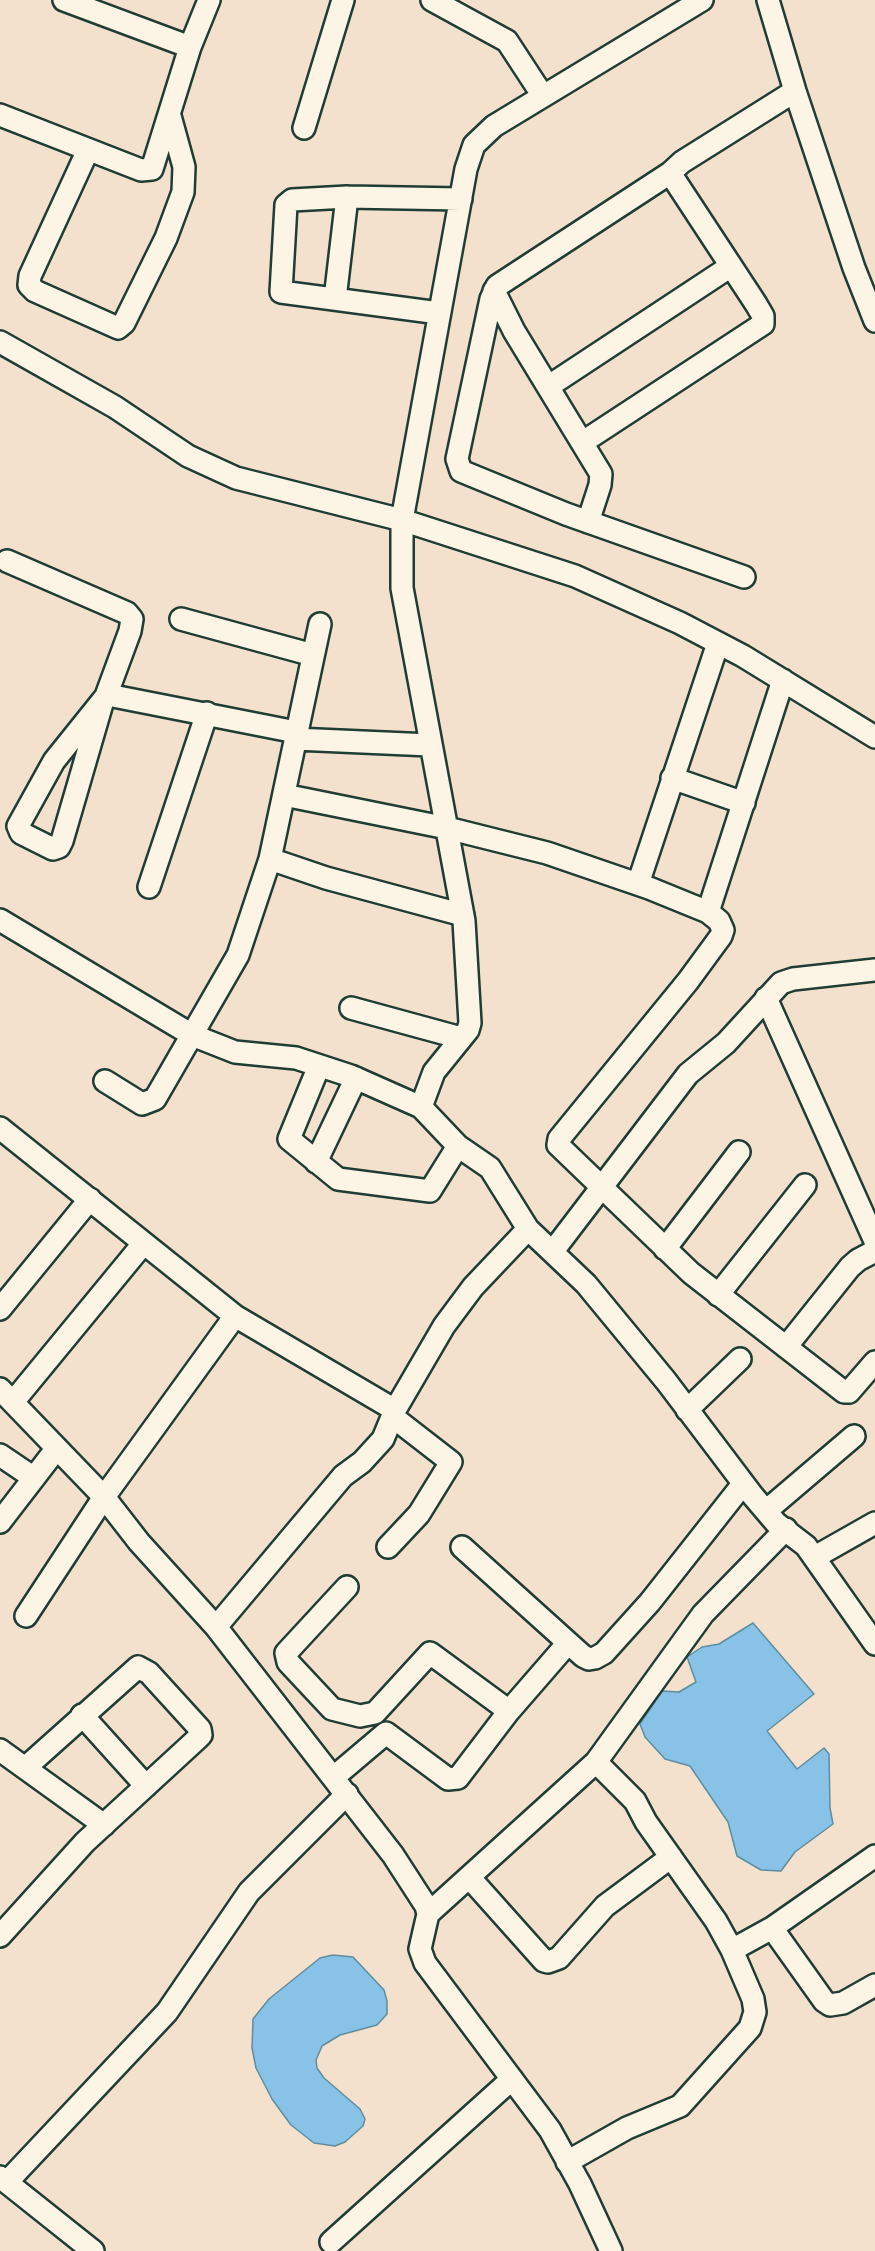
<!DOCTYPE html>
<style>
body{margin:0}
canvas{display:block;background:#f4e1cd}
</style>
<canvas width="875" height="2251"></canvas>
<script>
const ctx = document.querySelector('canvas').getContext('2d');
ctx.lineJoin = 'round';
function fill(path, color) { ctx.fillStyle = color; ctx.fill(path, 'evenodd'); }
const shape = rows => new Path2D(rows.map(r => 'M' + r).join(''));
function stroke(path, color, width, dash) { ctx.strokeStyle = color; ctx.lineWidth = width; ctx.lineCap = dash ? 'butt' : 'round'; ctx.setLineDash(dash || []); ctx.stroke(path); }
const water = shape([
 [753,1623,814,1694,767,1731,797,1769,824,1748,829,1754,830,1808,833,1824,795,1852,781,1871,761,1870,737,1856,728,1822,690,1766,665,1759,645,1737,640,1724,662,1691,679,1692,696,1682,687,1657,702,1647,719,1644,753,1623],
 [333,1955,353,1957,384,1990,387,2001,387,2014,377,2025,340,2035,322,2046,316,2060,317,2068,324,2078,360,2109,365,2119,363,2126,345,2142,335,2146,314,2143,291,2125,272,2099,256,2068,252,2048,253,2019,269,1999,320,1958,333,1955]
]);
fill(water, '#88c3e7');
stroke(water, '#5e8d9f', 1.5);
const minor = shape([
 [64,0,190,47],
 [432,0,507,41,543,96],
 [768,0,795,91,854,268,875,321],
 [0,115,141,170,152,169,190,47,209,0],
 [304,128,343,0],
 [88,150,30,276,29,285,35,291,118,328,124,323,166,238,183,192,184,167,170,116],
 [494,291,514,331,601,474,600,485,588,522],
 [335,299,347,197],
 [439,313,281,292,286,205,292,200,347,197,461,199],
 [0,342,115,407,188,456,236,478,402,520,575,576,680,623,743,656,875,737],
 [549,386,731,266],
 [583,442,763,324,763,316,756,304,670,173],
 [7,561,127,613,132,619,130,631,106,696],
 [744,577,566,514,461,471,457,459,491,299,497,286,670,173,682,162,795,91],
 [181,619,313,655],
 [103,700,54,761,18,826,21,833,53,849,59,847,62,841,103,700,108,695,296,732],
 [295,739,430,745],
 [672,778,744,803],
 [284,795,447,828,547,853,649,888,708,912,719,921,723,930,721,936,688,981,559,1139,558,1145,691,1273,844,1392,849,1392,875,1362],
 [270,859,326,878,463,915],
 [638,884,718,643],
 [149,887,207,713],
 [708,912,783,680],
 [0,920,192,1035,235,1052,296,1058,351,1076,421,1107,458,1146,490,1168,528,1229,586,1284,666,1381,753,1496,776,1523,806,1546,875,1644],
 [766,998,875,1241],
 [351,1008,461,1038],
 [319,1066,289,1139,338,1179,430,1191,458,1146],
 [105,1081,142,1104,155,1099,238,955,270,859,320,624],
 [421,1107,434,1072,468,1030,470,1023,464,921,402,588,402,520,466,169,474,145,494,126,702,0],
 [0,1128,235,1316,395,1410],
 [316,1162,356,1078],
 [665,1249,739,1152],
 [553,1251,688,1074,726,1043,781,983,793,979,875,970],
 [718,1295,805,1185],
 [0,1309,90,1199],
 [786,1347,850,1267,858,1260,875,1251],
 [0,1389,104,1497,139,1542,216,1627,393,1855,426,1906,428,1914,420,1949,425,1963,550,2130,580,2184,611,2251],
 [13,1402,143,1244],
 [687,1410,740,1359],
 [0,1455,34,1478],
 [766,1511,854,1436],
 [0,1522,57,1448],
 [388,1547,419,1514,451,1462,393,1417],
 [462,1547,583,1656,589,1659,595,1658,604,1653,650,1602,743,1484],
 [815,1557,875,1523],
 [347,1587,286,1653,288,1662,332,1709,360,1716,375,1713,430,1653,509,1711],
 [26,1616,104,1497,235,1316],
 [216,1627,343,1476,362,1462,383,1439,395,1410,444,1326,473,1287,528,1229],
 [82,1715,146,1786],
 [0,1750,104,1825],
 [334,1777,386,1733,448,1779,458,1778,509,1711,568,1643],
 [469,1877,544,1961,548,1962,559,1958,605,1906,671,1857],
 [428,1914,596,1762,703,1614,786,1529],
 [772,1928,824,2001,830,2005,843,2003,875,1985],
 [0,1936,85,1842,197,1739,201,1735,200,1729,149,1673,138,1667,25,1768],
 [732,1950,772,1928,875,1856],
 [567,2162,627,2128,680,2106,750,2028,755,2012,753,1999,732,1950,716,1921,646,1822,635,1801,596,1762],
 [0,2177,93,2251],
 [7,2182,167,2012,249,1892,347,1794],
 [331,2242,512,2079]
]);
stroke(minor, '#1f3d34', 26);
stroke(minor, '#fcf5e5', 21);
</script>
